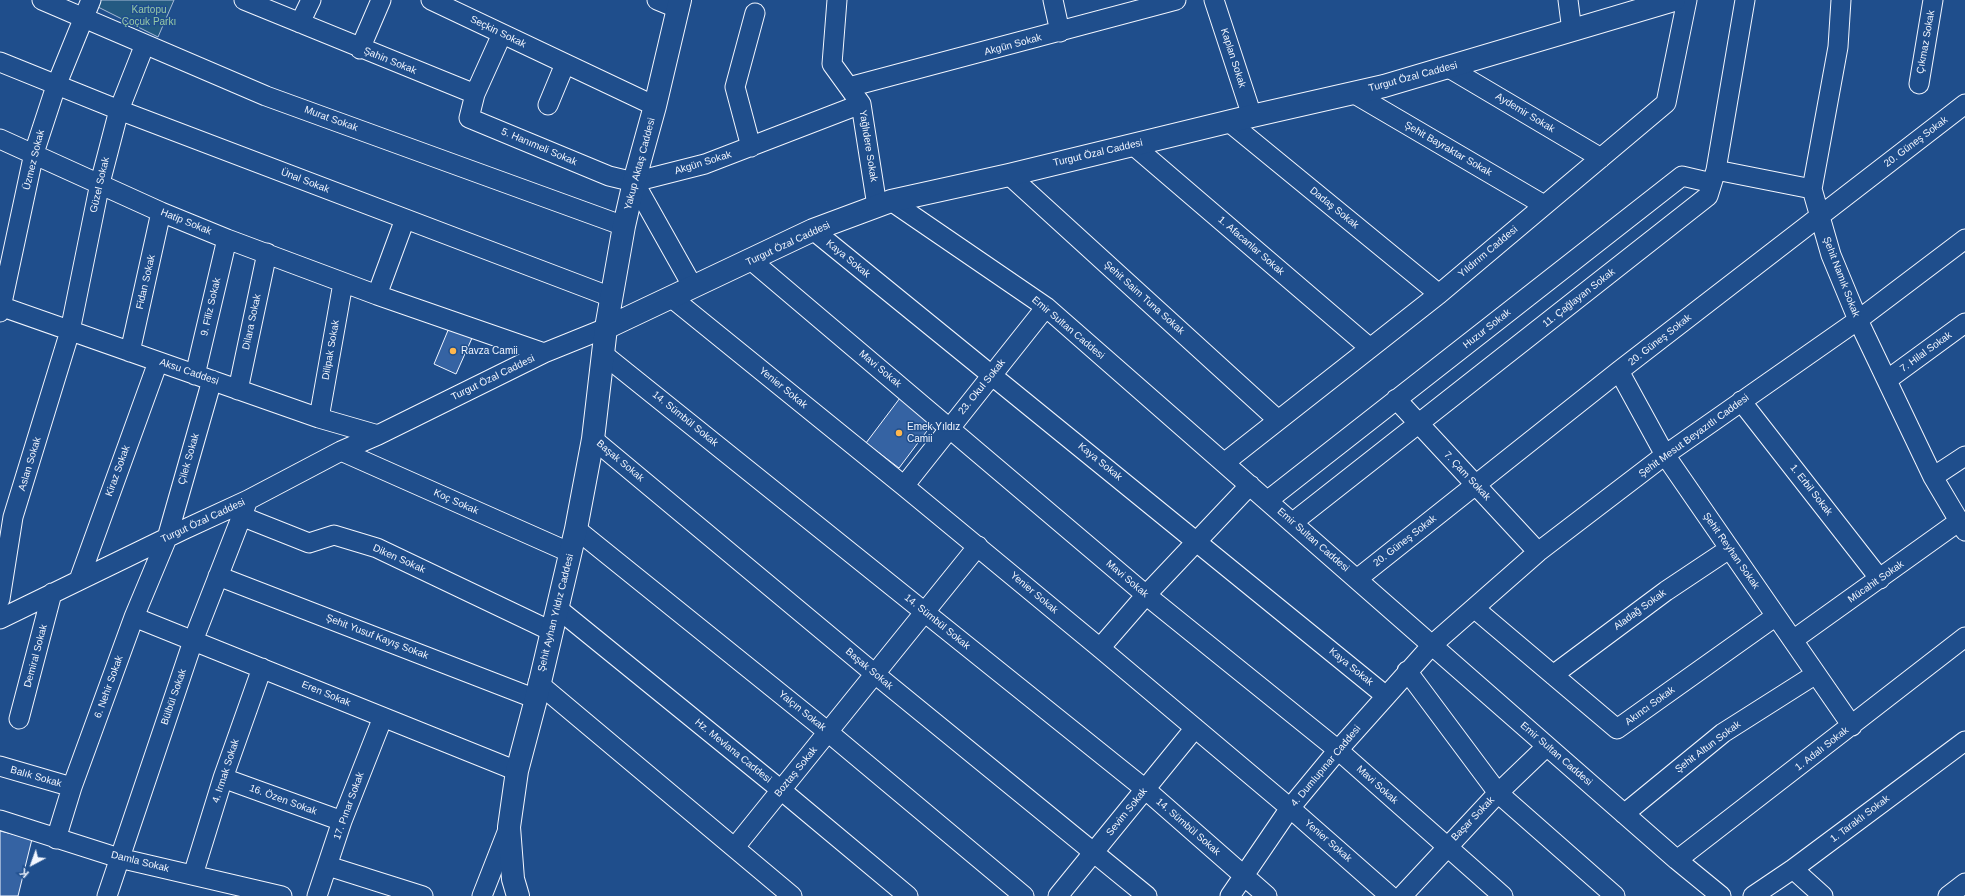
<!DOCTYPE html>
<meta charset="utf-8">
<style>
body{margin:0}
#map{position:relative;width:1965px;height:896px;overflow:hidden;background:#1f4e8c;font-family:Helvetica,sans-serif}
canvas{display:block}
.north{position:absolute;left:12px;top:844px;width:40px;height:40px;-webkit-text-stroke:3px #1f4e8c;paint-order:stroke;rotate:221deg;font-size:11px;font-weight:700;line-height:16px;text-align:center;color:#f2f6ff}
.north::after{content:'';display:block;margin:auto;width:14px;height:18px;background:#f2f6ff;clip-path:polygon(50% 0,100% 100%,50% 72%,0 100%)}
</style>
<div id="map">
<canvas width="1965" height="896"></canvas>
<div class="north">K</div>
</div>
<script>
const ctx = document.querySelector('canvas').getContext('2d');
ctx.lineJoin = 'round';
function fill(path, color) { ctx.fillStyle = color; ctx.fill(path, 'evenodd'); }
const shape = rows => new Path2D(rows.map(r => 'M' + r).join(''));
function stroke(path, color, width, dash) { ctx.strokeStyle = color; ctx.lineWidth = width; ctx.lineCap = dash ? 'butt' : 'round'; ctx.setLineDash(dash || []); ctx.stroke(path); }
function drawText(font, color, halo, rows, align = 'center') {
  ctx.font = font + ' Helvetica,sans-serif'; ctx.lineWidth = 3; ctx.setLineDash([]); ctx.textBaseline = 'middle'; ctx.strokeStyle = halo; ctx.fillStyle = color; for (const [text, x, y, turn = 0] of rows) {
    ctx.save(); ctx.translate(x, y); ctx.rotate((+turn || 0) * Math.PI / 180); ctx.textAlign = isNaN(turn) ? turn : align; if (halo) ctx.strokeText(text, 0, 0); ctx.fillText(text, 0, 0); ctx.restore();
  }
}
const green = shape([
 [99,0,174,0,158,37,96,6,99,0]
]);
fill(green, '#245a82');
stroke(green, '#a8bbd7', 1);
const building = shape([
 [449,328,472,338,456,374,434,364,449,328],
 [900,398,933,423,899,468,866,443,900,398],
 [0,831,32,839,18,896,0,896,0,831]
]);
fill(building, '#3563a3');
stroke(building, '#f2f6ff', 1);
const minor = shape([
 [42,0,266,96,624,226],
 [244,0,475,94,502,34],
 [431,0,655,106],
 [657,0,679,9],
 [837,0,832,64,861,104,877,206],
 [1053,0,1060,32],
 [1214,0,1252,116],
 [1568,0,1572,31],
 [1841,0,1838,47,1812,189,1831,255,1858,320,1933,477,1965,531],
 [300,23,311,0],
 [360,49,381,0],
 [0,62,119,110,611,297],
 [1449,68,1601,158],
 [1919,84,1933,0],
 [849,87,1176,0],
 [1353,93,1544,205],
 [475,94,469,118,609,176,634,182,705,164,861,104],
 [548,105,565,64],
 [1229,122,1439,294],
 [0,139,161,212,227,239,377,295,544,353],
 [1133,145,1370,348],
 [751,147,735,87,755,13],
 [1716,170,1812,189],
 [1009,175,1278,420],
 [634,182,693,287],
 [891,201,1046,307,1677,860,1721,896],
 [813,230,1386,696],
 [752,261,1146,595,1338,750,1503,896],
 [377,295,405,219],
 [672,298,904,486,1100,648,1290,808,1390,896],
 [0,306,319,418,378,435],
 [0,312,34,153,56,86,91,0],
 [130,352,161,212],
 [603,354,1145,789,1267,896],
 [1619,371,1665,455,1852,726],
 [195,375,227,239],
 [1887,380,1965,323],
 [238,390,267,253],
 [1396,399,1538,552],
 [1741,401,1880,579],
 [319,418,343,283],
 [593,439,875,674,1147,896],
 [341,451,571,553],
 [1224,463,1439,294,1666,103,1687,0],
 [1933,477,1965,456],
 [904,486,1046,307],
 [1267,501,1682,176,1712,183],
 [241,516,309,543,334,535,377,548,551,631],
 [1292,523,1708,196,1716,170,1745,0],
 [576,529,828,732,1024,896],
 [218,576,536,699],
 [1357,579,1619,371,1965,104],
 [79,580,158,362],
 [0,599,13,517,70,331,100,183,119,110,145,44],
 [557,608,781,790,908,896],
 [1474,608,1617,729,1776,616],
 [134,617,517,771],
 [0,619,183,530,248,500,341,451,378,435,544,353,606,328],
 [1793,640,1958,522],
 [1100,648,1146,595,1250,485],
 [1407,671,1498,793,1615,896],
 [1553,675,1666,591,1729,549],
 [538,683,792,896],
 [19,719,52,593],
 [0,766,72,787],
 [223,778,342,821],
 [1624,814,1723,733,1816,674],
 [0,820,119,858,282,896],
 [56,839,72,787,134,617,167,538,212,380],
 [735,847,978,546],
 [1677,860,1965,637],
 [328,866,423,896],
 [1793,869,1823,896],
 [193,875,223,778,262,668],
 [107,896,193,641,248,500],
 [317,896,342,821,383,717],
 [482,896,509,827],
 [1058,896,1195,728],
 [1230,896,1290,808,1338,750,1432,645,1538,552,1665,455,1858,320,1965,239],
 [1402,896,1498,793,1547,746],
 [1753,896,1793,869,1965,741],
 [1948,896,1965,883]
]);
const major = shape([
 [606,328,813,230,891,201,1009,175,1252,116,1384,86,1674,0],
 [518,896,513,879,509,827,517,771,536,699,576,529,593,439,606,328,624,226,634,182,655,106,680,0]
]);
stroke(minor, '#f2f6ff', 21);
stroke(major, '#f2f6ff', 24);
stroke(minor, '#1f4e8c', 19);
stroke(major, '#1f4e8c', 22);
for (const [x, y, r, color] of [
 [453,351,4,"#ffb74d"],
 [899,433,4,"#ffb74d"]
]) { const dot = new Path2D(); dot.arc(x, y, r, 0, 2 * Math.PI); ctx.fillStyle = color; ctx.fill(dot); stroke(dot, '#1f4e8c', 1.5); }
drawText('10px', '#97c8a6', '#1f4e8c', [
 ["Kartopu",149,10],
 ["Çoçuk Parkı",149,22]
]);
drawText('10px', '#f2f6ff', '#1f4e8c', [
 ["Seçkin Sokak",498,32,26],
 ["Çıkmaz Sokak",1926,42,-80],
 ["Akgün Sokak",1013,45,-15],
 ["Kaplan Sokak",1233,58,72],
 ["Şahin Sokak",390,61,22],
 ["Turgut Özal Caddesi",1413,77,-15],
 ["Aydemir Sokak",1525,113,31],
 ["Murat Sokak",331,119,20],
 ["20. Güneş Sokak",1916,142,-37],
 ["Yağlıdere Sokak",868,146,81],
 ["5. Hanımeli Sokak",539,147,23],
 ["Şehit Bayraktar Sokak",1448,149,30],
 ["Turgut Özal Caddesi",1098,153,-13],
 ["Üzmez Sokak",34,160,-76],
 ["Akgün Sokak",703,163,-17],
 ["Yakup Aktaş Caddesi",640,164,-75],
 ["Ünal Sokak",305,181,21],
 ["Güzel Sokak",100,185,-77],
 ["Dadaş Sokak",1334,208,39],
 ["Hatip Sokak",186,222,22],
 ["Turgut Özal Caddesi",788,244,-25],
 ["1. Afacanlar Sokak",1251,246,41],
 ["Yıldırım Caddesi",1488,252,-40],
 ["Kaya Sokak",848,259,39],
 ["Şehit Namık Sokak",1841,277,69],
 ["Fidan Sokak",146,282,-77],
 ["Şehit Saim Tuna Sokak",1144,298,42],
 ["11. Çağlayan Sokak",1579,298,-38],
 ["9. Filiz Sokak",211,307,-77],
 ["Dilara Sokak",252,322,-78],
 ["Emir Sultan Caddesi",1068,328,40],
 ["Huzur Sokak",1487,329,-38],
 ["20. Güneş Sokak",1660,340,-38],
 ["Dilipak Sokak",331,350,-80],
 ["7. Hilal Sokak",1926,352,-36],
 ["Mavi Sokak",880,369,40],
 ["Aksu Caddesi",189,372,19],
 ["Turgut Özal Caddesi",493,378,-26],
 ["23. Okul Sokak",982,387,-51],
 ["Yenier Sokak",783,388,39],
 ["14. Sümbül Sokak",685,419,39],
 ["Şehit Mesut Beyazıtlı Caddesi",1694,436,-36],
 ["Çilek Sokak",189,459,-74],
 ["Başak Sokak",620,461,40],
 ["Kaya Sokak",1100,462,39],
 ["Aslan Sokak",30,464,-73],
 ["Kiraz Sokak",118,471,-70],
 ["7. Çam Sokak",1467,476,47],
 ["1. Erbil Sokak",1811,490,52],
 ["Koç Sokak",456,502,24],
 ["Turgut Özal Caddesi",203,521,-25],
 ["Emir Sultan Caddesi",1313,540,41],
 ["20. Güneş Sokak",1405,541,-38],
 ["Şehit Reyhan Sokak",1731,551,55],
 ["Diken Sokak",399,559,24],
 ["Mavi Sokak",1127,579,40],
 ["Mücahit Sokak",1876,582,-35],
 ["Yenier Sokak",1034,593,40],
 ["Aladağ Sokak",1640,610,-36],
 ["Şehit Ayhan Yıldız Caddesi",556,613,-76],
 ["14. Sümbül Sokak",937,622,39],
 ["Şehit Yusuf Kayış Sokak",377,637,21],
 ["Demiral Sokak",36,656,-75],
 ["Kaya Sokak",1351,667,39],
 ["Başak Sokak",869,669,40],
 ["6. Nehir Sokak",109,687,-70],
 ["Eren Sokak",326,694,22],
 ["Bülbül Sokak",174,697,-71],
 ["Akıncı Sokak",1650,706,-36],
 ["Yalçın Sokak",802,711,39],
 ["Şehit Altun Sokak",1708,747,-37],
 ["1. Adalı Sokak",1822,749,-38],
 ["Hz. Mevlana Caddesi",733,751,39],
 ["Emir Sultan Caddesi",1556,754,41],
 ["4. Dumlupınar Caddesi",1326,766,-50],
 ["4. Irmak Sokak",226,771,-72],
 ["Boztaş Sokak",796,772,-51],
 ["Balık Sokak",36,777,16],
 ["Mavi Sokak",1377,785,42],
 ["16. Özen Sokak",283,800,20],
 ["17. Pınar Sokak",349,806,-70],
 ["Sevim Sokak",1127,812,-51],
 ["Başar Sokak",1473,819,-46],
 ["1. Taraklı Sokak",1860,819,-37],
 ["14. Sümbül Sokak",1188,827,41],
 ["Yenier Sokak",1328,841,41],
 ["Damla Sokak",140,862,14]
]);
drawText('10px', '#f2f6ff', '#1f4e8c', [
 ["Ravza Camii",461,351],
 ["Emek Yıldız",907,427],
 ["Camii",907,439]
], 'left');
</script>
